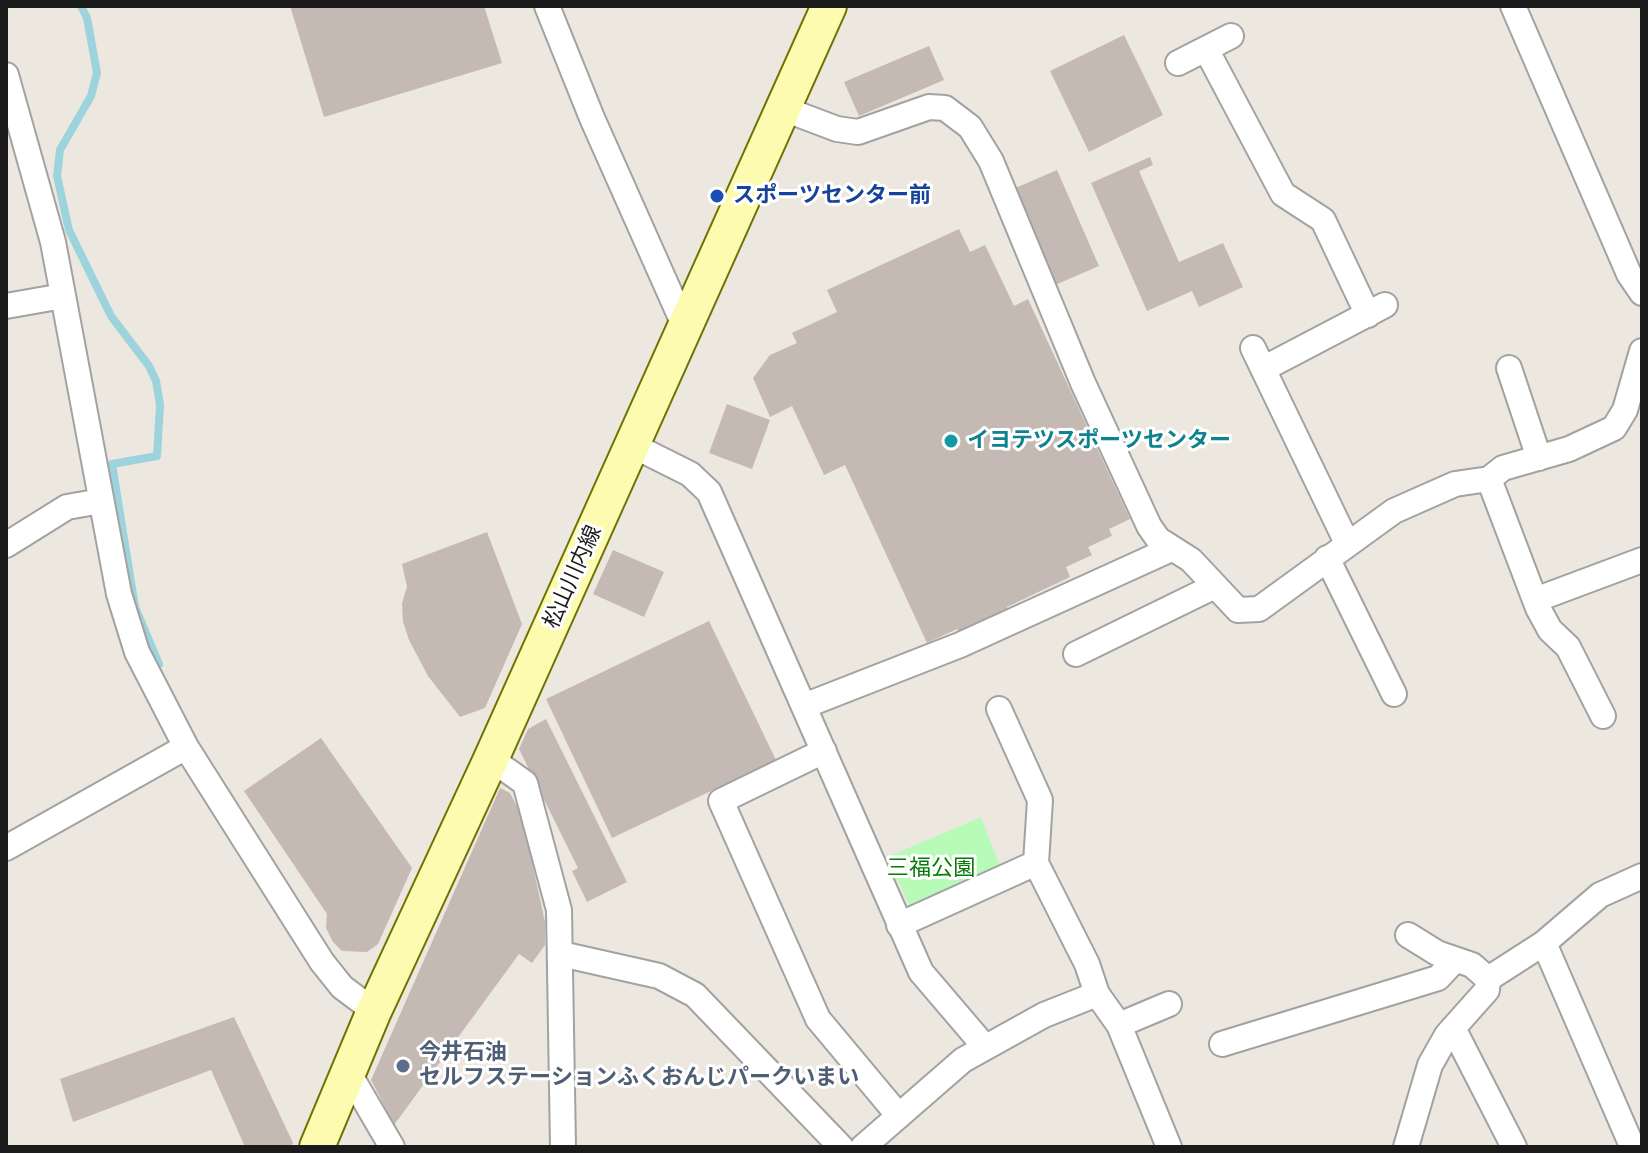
<!DOCTYPE html>
<meta charset="utf-8">
<style>
body{margin:0}
#map{position:relative;width:1648px;height:1153px;overflow:hidden;background:#ede8df;font-family:"Noto Sans",sans-serif}
canvas{display:block}
.frame{position:absolute;inset:0;border:8px solid #1b1b1b;pointer-events:none}
</style>
<div id="map">
<canvas width="1648" height="1153"></canvas>
<div class="frame"></div>
</div>
<script>
const ctx = document.querySelector('canvas').getContext('2d');
ctx.lineJoin = 'round';
function fill(path, color) { ctx.fillStyle = color; ctx.fill(path, 'evenodd'); }
const shape = rows => new Path2D(rows.map(r => 'M' + r).join(''));
function stroke(path, color, width, dash) { ctx.strokeStyle = color; ctx.lineWidth = width; ctx.lineCap = dash ? 'butt' : 'round'; ctx.setLineDash(dash || []); ctx.stroke(path); }
function drawText(font, color, halo, rows, align = 'center') {
  ctx.font = font + ' "Noto Sans","Noto Sans JP",sans-serif'; ctx.lineWidth = 6; ctx.setLineDash([]); ctx.textBaseline = 'middle'; ctx.strokeStyle = halo; ctx.fillStyle = color; for (const [text, x, y, turn = 0] of rows) {
    ctx.save(); ctx.translate(x, y); ctx.rotate((+turn || 0) * Math.PI / 180); ctx.textAlign = isNaN(turn) ? turn : align; if (halo) ctx.strokeText(text, 0, 0); ctx.fillText(text, 0, 0); ctx.restore();
  }
}
fill(shape([
 [981,817,1001,869,911,909,887,857]
]), '#b8fbb9');
stroke(shape([
 [81,6,87,18,97,73,91,96,60,150,57,176,69,230,111,316,149,366,156,381,160,405,157,456,112,464,135,607,159,664]
]), '#9dd3dd', 8);
fill(shape([
 [290,6,484,6,502,63,324,117],
 [1124,35,1163,115,1089,152,1050,71],
 [929,46,944,80,859,116,844,82],
 [1150,157,1153,165,1139,171,1179,262,1223,243,1243,287,1199,307,1192,291,1147,311,1091,183],
 [1057,170,1099,266,1055,285,1013,189],
 [959,229,970,252,985,245,1014,306,1028,299,1130,519,1109,529,1112,536,1088,547,1092,555,1066,567,1070,577,1007,607,1010,615,962,638,957,629,927,643,845,465,824,475,792,406,770,417,753,378,770,355,797,343,792,333,837,312,827,290],
 [727,404,770,420,752,469,709,453],
 [487,532,522,624,485,708,460,717,428,676,409,640,403,622,402,603,407,587,402,564],
 [613,550,664,572,644,617,593,594],
 [709,621,776,760,612,838,546,699],
 [546,719,627,882,587,902,572,871,578,868,519,749,528,729],
 [321,738,412,868,378,944,367,952,342,951,333,942,326,928,327,914,244,791],
 [500,788,510,793,522,816,545,922,545,945,532,963,519,954,394,1125,371,1080],
 [234,1017,293,1143,290,1147,245,1147,211,1070,73,1122,60,1079]
]), '#c5b9b3');
const minor = shape([
 [547,6,592,118,685,327],
 [1513,6,1629,274,1642,293],
 [1206,49,1283,194,1323,220,1368,315],
 [1178,63,1231,36],
 [6,75,53,242,119,594,137,652,186,747,322,962,342,987,374,1011],
 [784,109,837,129,858,132,929,107,945,108,970,127,991,161,1083,383,1149,526,1158,539,1191,560,1238,610,1259,609,1394,511,1455,484,1489,479,1503,468,1569,449,1614,428,1625,410,1642,351],
 [6,306,63,296],
 [1253,348,1347,543],
 [1509,368,1539,458],
 [1263,369,1385,305],
 [632,445,690,474,709,492,921,972,985,1047],
 [1489,479,1538,608,1550,630,1568,647,1603,716],
 [6,545,67,507,101,501],
 [1327,558,1394,694],
 [1535,600,1642,560],
 [1076,654,1215,586],
 [804,706,960,645,1171,549],
 [999,709,1040,800,1036,863,1087,964,1097,994,1119,1025,1169,1147],
 [824,751,721,801,818,1019,899,1116],
 [491,759,525,783,559,910,563,1147],
 [6,848,186,747],
 [899,925,1036,863],
 [1544,943,1632,1146],
 [561,954,659,976,695,995,841,1147],
 [1488,979,1544,943,1600,895,1642,876],
 [1119,1025,1169,1004],
 [1453,1028,1514,1147],
 [1222,1044,1438,978,1454,961],
 [350,1075,392,1147],
 [863,1147,963,1060,1044,1015,1097,994],
 [1406,1147,1430,1065,1447,1035,1487,990,1488,979,1472,965,1437,953,1408,935]
]);
const secondary = shape([
 [317,1147,374,1011,491,759,829,6]
]);
stroke(minor, '#a2a2a2', 28);
stroke(secondary, '#6e7300', 38);
stroke(minor, '#fff', 24);
stroke(secondary, '#fcfbaf', 34);
for (const [x, y, r, color] of [
 [717,196,8,"#1a4fb4"],
 [951,441,8,"#0f9aa8"],
 [403,1066,8,"#5c6f8a"]
]) { const dot = new Path2D(); dot.arc(x, y, r, 0, 2 * Math.PI); ctx.fillStyle = color; ctx.fill(dot); stroke(dot, '#fff', 3); }
drawText('bold 22px', '#164399', '#fff', [
 ["スポーツセンター前",733,196]
], 'left');
drawText('bold 22px', '#0d838f', '#fff', [
 ["イヨテツスポーツセンター",967,441]
], 'left');
drawText('22px', '#1b1b1b', '#fff', [
 ["松山川内線",573,577,-66]
]);
drawText('22px', '#077b09', '#fff', [
 ["三福公園",931,869]
]);
drawText('bold 22px', '#4e5e75', '#fff', [
 ["今井石油",419,1053],
 ["セルフステーションふくおんじパークいまい",419,1078]
], 'left');
</script>
